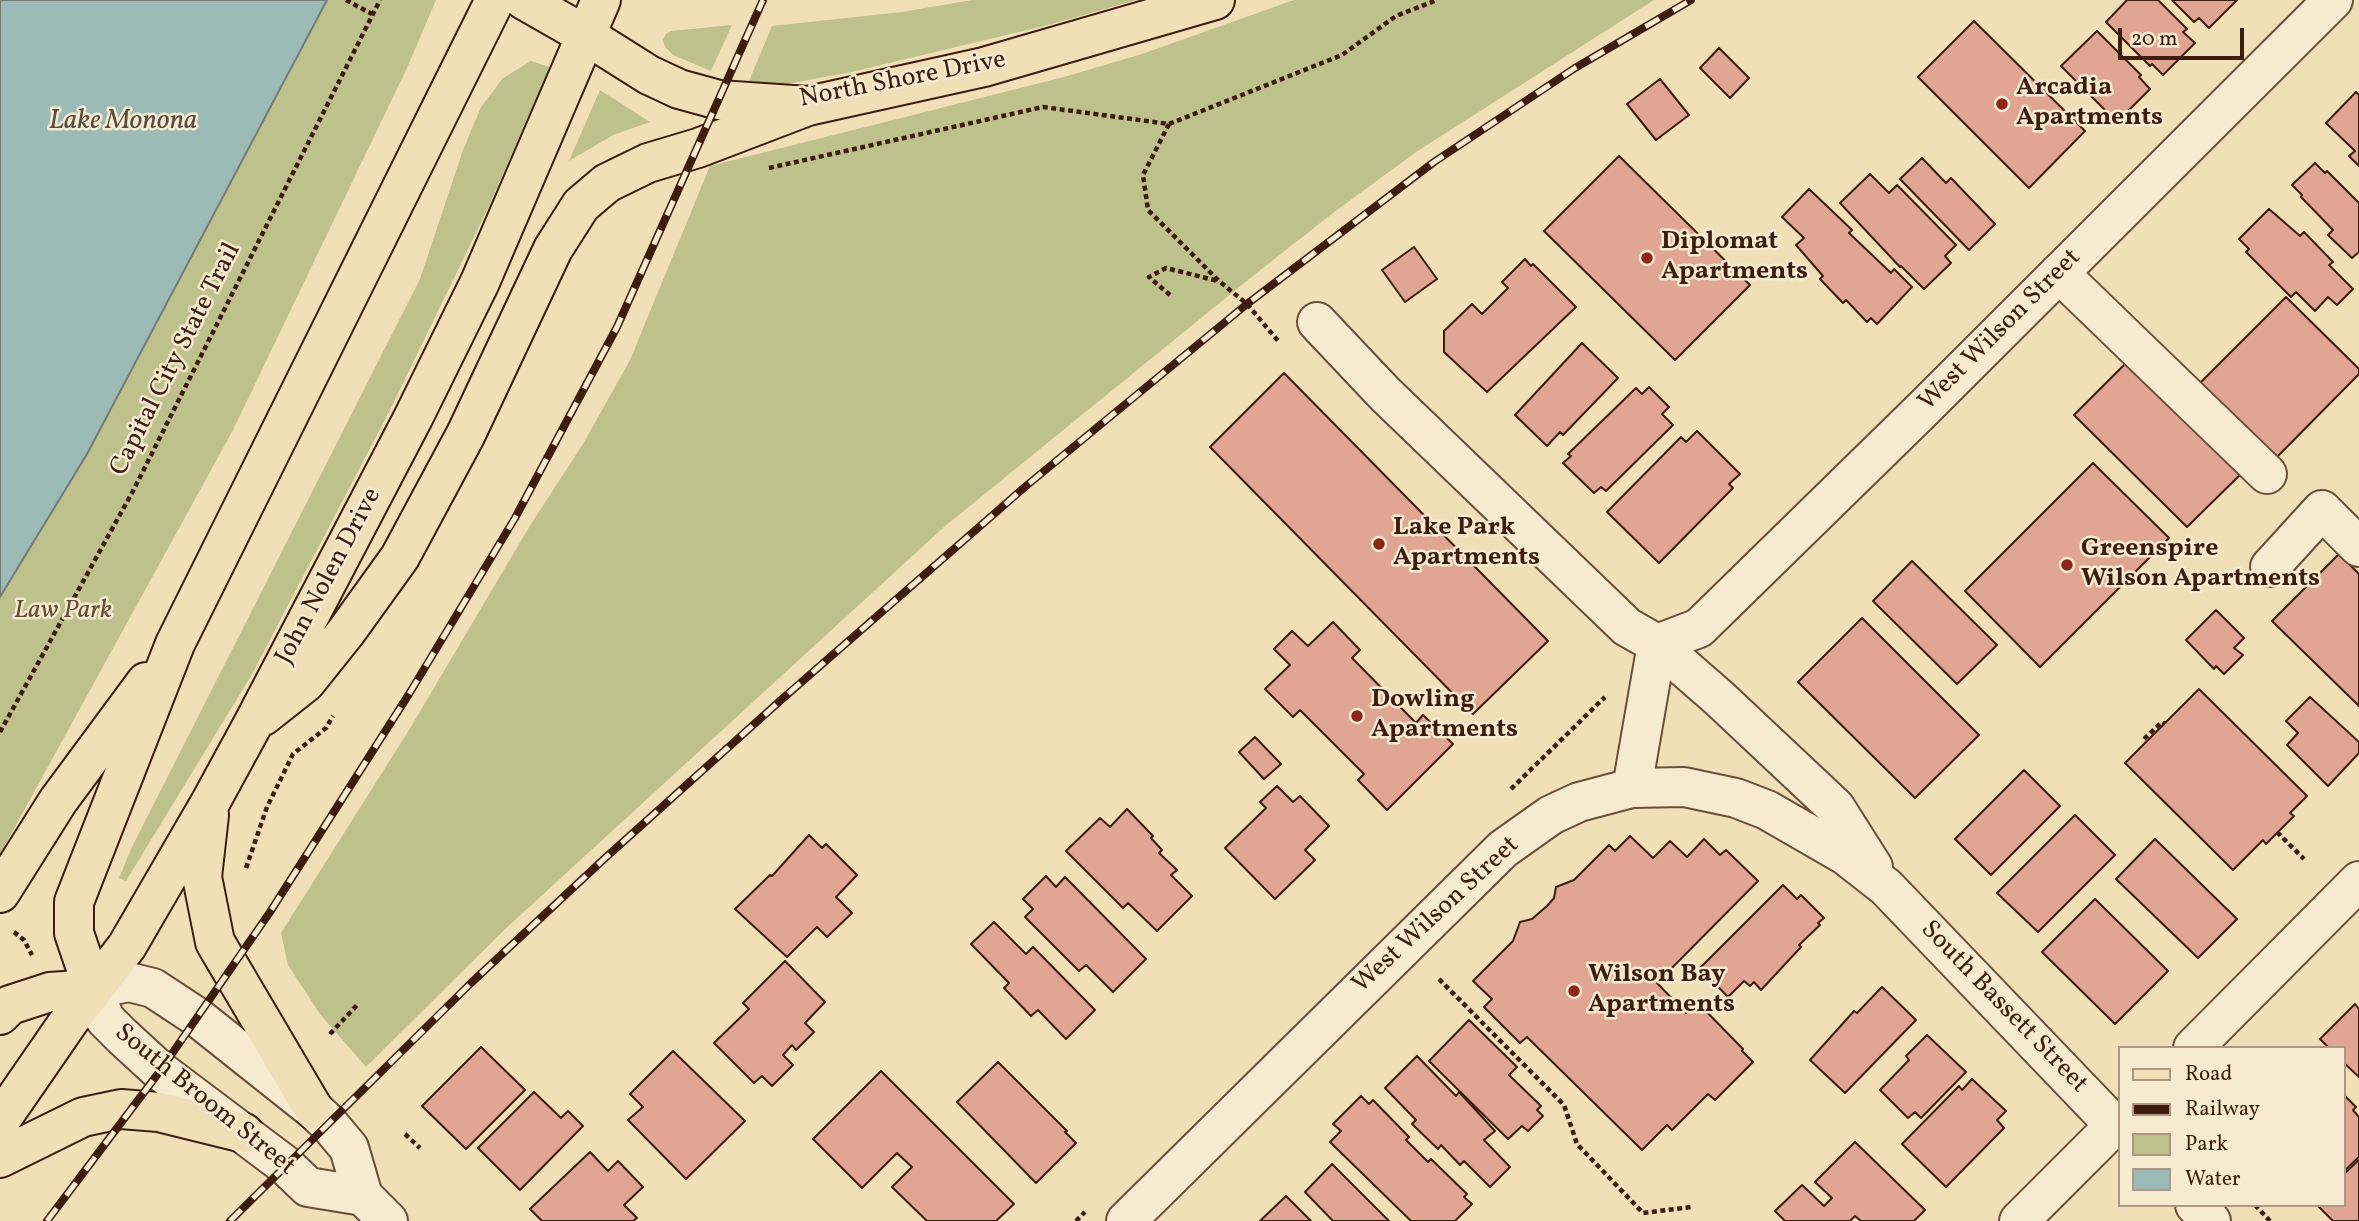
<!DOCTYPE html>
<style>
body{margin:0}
#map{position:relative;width:2359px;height:1221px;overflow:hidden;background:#f1dfb7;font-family:Vollkorn,serif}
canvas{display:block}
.legend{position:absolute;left:2118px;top:1046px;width:228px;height:161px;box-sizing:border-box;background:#f6ead0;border:2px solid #ac9883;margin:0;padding:9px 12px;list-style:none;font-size:21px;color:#3c1d10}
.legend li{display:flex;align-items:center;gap:14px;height:35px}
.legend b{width:35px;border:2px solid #ac9883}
.scale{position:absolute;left:2118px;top:28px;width:126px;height:32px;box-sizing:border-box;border:4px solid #3c1d10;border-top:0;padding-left:9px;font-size:21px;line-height:24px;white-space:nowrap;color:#3c1d10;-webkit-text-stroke:5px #f6ead0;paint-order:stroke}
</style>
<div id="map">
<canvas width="2359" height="1221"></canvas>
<ul class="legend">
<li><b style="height:9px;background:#f1dfb7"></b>Road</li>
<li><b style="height:9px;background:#3c1d10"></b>Railway</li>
<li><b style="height:19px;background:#bec18c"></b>Park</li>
<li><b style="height:19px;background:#9cbbb6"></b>Water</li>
</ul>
<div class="scale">20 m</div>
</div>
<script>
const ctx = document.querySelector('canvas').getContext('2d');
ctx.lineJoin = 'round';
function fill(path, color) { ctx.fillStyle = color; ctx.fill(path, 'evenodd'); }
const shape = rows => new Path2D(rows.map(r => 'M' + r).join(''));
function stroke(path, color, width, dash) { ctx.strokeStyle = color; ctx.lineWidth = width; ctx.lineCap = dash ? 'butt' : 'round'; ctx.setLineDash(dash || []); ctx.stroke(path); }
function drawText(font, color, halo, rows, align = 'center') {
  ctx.font = font + ' Vollkorn,serif'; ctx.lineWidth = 5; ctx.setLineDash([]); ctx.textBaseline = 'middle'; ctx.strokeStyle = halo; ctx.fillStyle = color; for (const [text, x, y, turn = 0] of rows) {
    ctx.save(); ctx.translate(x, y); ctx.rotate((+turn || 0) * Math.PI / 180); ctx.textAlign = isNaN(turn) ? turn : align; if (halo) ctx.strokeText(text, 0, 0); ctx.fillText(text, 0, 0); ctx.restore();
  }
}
fill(shape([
 [327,0,436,0,407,68,233,430,0,854,0,597,87,454],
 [972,0,1136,0,1052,24,852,72,781,85,749,81,772,26,902,12],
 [1294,0,1654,0,1416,152,1333,213,1254,275,944,527,503,931,366,1067,320,1014,288,965,281,933,409,730,531,524,583,444,630,360,710,166,1064,77,1142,54],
 [732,25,711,71,673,55,665,47,663,40,666,34,671,31],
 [531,61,550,67,488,208,389,412,251,676,126,881,119,878,132,847,420,279,463,150,481,107,503,78],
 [600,90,650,122,613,135,569,161]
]), '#bec18c');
const water = shape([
 [0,0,327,0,87,454,0,597,0,0]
]);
fill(water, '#9cbbb6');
stroke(water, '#767c74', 2);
const building = shape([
 [2127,0,2158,0,2187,29,2183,32,2195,43,2163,75,2152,64,2150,66,2106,22,2127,0],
 [2172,0,2237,0,2209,28,2199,18,2194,22,2172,0],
 [1974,21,2085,131,2029,188,1918,77,1974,21],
 [2097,31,2141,75,2139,77,2150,89,2117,122,2061,66,2097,31],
 [1719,48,1749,78,1730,98,1700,68,1719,48],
 [1660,79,1689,115,1656,140,1627,104,1660,79],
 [2356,92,2359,95,2359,166,2349,156,2355,151,2326,123,2356,92],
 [1619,156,1750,285,1675,360,1544,231,1619,156],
 [1922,158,1946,183,1951,178,1995,224,1969,250,1900,179,1922,158],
 [2315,163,2325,173,2327,171,2359,203,2359,252,2352,258,2328,235,2333,230,2301,197,2302,195,2292,185,2315,163],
 [1870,174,1889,193,1897,185,1956,245,1945,256,1951,263,1924,289,1901,266,1900,267,1840,203,1870,174],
 [1809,189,1852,230,1849,233,1891,273,1894,269,1912,287,1877,324,1871,318,1867,322,1846,300,1843,303,1820,279,1823,276,1796,245,1804,238,1782,217,1809,189],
 [2269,209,2300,236,2304,232,2333,262,2329,265,2353,289,2337,305,2328,297,2315,311,2296,292,2291,297,2246,252,2249,249,2239,239,2269,209],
 [1414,247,1437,279,1405,302,1382,270,1414,247],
 [1525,259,1531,266,1533,264,1576,307,1487,392,1444,352,1444,331,1472,304,1482,314,1508,288,1502,282,1525,259],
 [2286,297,2359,369,2359,374,2274,460,2198,385,2286,297],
 [1582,343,1618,378,1563,435,1560,432,1547,446,1515,415,1582,343],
 [2135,354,2248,467,2187,527,2074,415,2135,354],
 [1284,373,1548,641,1473,714,1210,447,1284,373],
 [1649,387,1669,407,1662,414,1673,425,1606,491,1601,487,1594,493,1563,463,1571,456,1568,454,1636,388,1642,394,1649,387],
 [1697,431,1740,474,1729,484,1733,488,1659,563,1607,512,1681,437,1686,442,1697,431],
 [2093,463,2169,538,2040,667,1965,591,2093,463],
 [2339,554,2359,574,2359,706,2272,621,2339,554],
 [1912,561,1997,645,1957,684,1873,601,1912,561],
 [2216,610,2244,638,2234,648,2243,655,2224,674,2216,666,2214,669,2186,640,2216,610],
 [1862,618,1979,735,1915,798,1798,682,1862,618],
 [1333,622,1360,650,1352,658,1416,723,1423,715,1453,744,1387,810,1358,780,1364,774,1300,710,1293,717,1265,689,1290,665,1274,649,1292,631,1308,646,1333,622],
 [2199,689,2307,796,2290,813,2294,816,2266,844,2263,840,2233,870,2125,763,2199,689],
 [2310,697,2359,742,2359,753,2328,786,2287,745,2298,733,2286,721,2310,697],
 [1255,737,1281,764,1264,779,1239,752,1255,737],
 [2024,770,2060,806,1991,875,1955,839,2024,770],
 [1277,786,1293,802,1300,796,1329,826,1305,850,1315,860,1275,899,1225,848,1266,808,1260,802,1277,786],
 [1127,809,1153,836,1151,838,1162,850,1159,853,1177,870,1171,875,1192,896,1157,931,1128,903,1123,908,1066,851,1100,818,1110,827,1127,809],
 [2075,815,2115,855,2038,932,1997,893,2075,815],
 [809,835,822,848,826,844,857,875,836,897,852,913,827,937,817,927,787,957,735,909,770,875,772,876,809,835],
 [1630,836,1653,858,1670,841,1687,857,1704,839,1720,855,1726,850,1758,881,1657,983,1686,1013,1697,1002,1743,1049,1742,1051,1753,1062,1715,1100,1708,1094,1672,1130,1667,1125,1642,1150,1527,1037,1520,1043,1484,1007,1492,999,1473,981,1513,941,1520,922,1532,919,1547,906,1554,898,1556,887,1574,880,1609,845,1615,851,1630,836],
 [2155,839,2237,919,2198,958,2116,879,2155,839],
 [1046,876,1056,887,1065,877,1146,959,1113,992,1086,965,1079,971,1025,917,1033,909,1023,899,1046,876],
 [1783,885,1797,899,1801,895,1824,918,1818,923,1820,925,1799,945,1801,947,1761,990,1754,982,1750,986,1744,981,1728,997,1700,968,1783,885],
 [2095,899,2168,971,2115,1024,2042,952,2095,899],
 [994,922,1026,954,1033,947,1095,1010,1066,1039,1038,1010,1031,1016,1004,988,1009,983,971,944,994,922],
 [785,961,825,1002,805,1023,814,1032,796,1050,792,1045,783,1055,793,1065,772,1086,762,1076,754,1083,714,1043,749,1009,743,1003,785,961],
 [1882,987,1916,1020,1845,1093,1810,1060,1854,1011,1857,1013,1882,987],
 [2355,1004,2359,1009,2359,1077,2343,1062,2343,1048,2329,1048,2320,1039,2355,1004],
 [1469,1020,1517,1067,1509,1075,1541,1106,1537,1110,1543,1116,1528,1131,1522,1126,1508,1139,1429,1061,1469,1020],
 [1927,1035,1966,1072,1921,1118,1915,1112,1908,1118,1880,1090,1909,1060,1906,1056,1927,1035],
 [481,1047,525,1090,466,1149,422,1106,481,1047],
 [673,1051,745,1121,686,1179,628,1120,643,1107,630,1094,673,1051],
 [1417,1056,1456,1096,1459,1092,1495,1131,1484,1140,1510,1167,1490,1187,1464,1161,1460,1165,1441,1145,1438,1149,1412,1124,1416,1120,1385,1088,1417,1056],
 [998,1062,1067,1131,1065,1132,1076,1143,1036,1183,957,1102,998,1062],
 [881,1071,1014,1204,996,1221,927,1221,892,1187,912,1167,897,1153,862,1188,813,1139,881,1071],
 [1972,1079,2006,1111,1997,1120,2004,1128,1946,1187,1902,1144,1959,1086,1962,1090,1972,1079],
 [534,1092,561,1118,568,1111,583,1126,520,1190,478,1148,534,1092],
 [2343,1094,2356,1107,2353,1110,2359,1117,2359,1157,2343,1172,2343,1094],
 [1361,1096,1369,1104,1373,1100,1409,1137,1406,1140,1428,1162,1431,1159,1467,1194,1464,1197,1472,1204,1455,1221,1411,1221,1330,1142,1341,1131,1333,1124,1361,1096],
 [1855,1142,1925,1210,1914,1221,1861,1221,1855,1216,1850,1221,1785,1221,1775,1211,1802,1185,1824,1206,1832,1198,1815,1182,1855,1142],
 [590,1152,608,1171,618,1161,643,1187,624,1205,637,1218,633,1221,542,1221,530,1209,590,1152],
 [2359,1160,2359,1221,2333,1221,2317,1205,2343,1205,2343,1175,2359,1160],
 [1332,1164,1389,1221,1333,1221,1305,1192,1332,1164],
 [1286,1196,1311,1221,1260,1221,1286,1196]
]);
fill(building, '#e1a693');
stroke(building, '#3c1d10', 2);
const minor = shape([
 [2059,273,2267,474],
 [1317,322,1385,394,1627,627,1657,644,1719,698,1835,807,1873,867],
 [2270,567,2322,510,2359,547],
 [1657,644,1699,628,1923,409,2333,0],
 [1632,788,1657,644],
 [2193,1048,2359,881],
 [363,1196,308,1187,285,1165,160,1071,122,1036,105,1019,93,989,129,982,153,988,197,1017,314,1110,328,1123,349,1148,363,1196,388,1221],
 [2195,1205,2211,1221],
 [1126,1221,1503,849,1551,815,1579,802,1632,788,1684,787,1736,798,1767,810,1845,855,1886,887,2119,1130],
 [2019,1221,2119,1121]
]);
const major = shape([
 [524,0,587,36,649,75,679,89,719,100,808,106,984,67,1215,0],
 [263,716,306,682,346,632,400,557,466,434,553,249,581,205,607,183,648,163,698,148,808,106],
 [209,815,202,877,215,942,314,1110],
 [0,893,58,801,146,682],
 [93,989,74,933,74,902,175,644,495,0],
 [0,1015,10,1005,50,992,93,989],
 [0,1121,69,1021,127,946,210,803,253,724,413,418,480,282,601,0],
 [0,1158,83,1117,121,1109,159,1112,244,1133]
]);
stroke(minor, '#694e3a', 42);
stroke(major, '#3c1d10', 42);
stroke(shape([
 [346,0,372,14],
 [1169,124,1143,175,1148,210,1219,281,1247,304,1279,342],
 [769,168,1043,107,1169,124,1342,55,1396,16,1437,0],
 [1170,295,1149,277,1166,268,1218,281],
 [0,732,133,491,380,0],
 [2144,739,2162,722,2165,724],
 [1511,789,1605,697],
 [2277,832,2304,859],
 [246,868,267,807,293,754,326,728,333,716],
 [14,932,24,940,32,955],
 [1439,979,1564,1105,1577,1144,1643,1213,1691,1207],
 [330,1034,358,1004],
 [405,1134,420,1148],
 [2255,1205,2270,1221],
 [1076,1221,1085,1212]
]), '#3c1d10', 4.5, [5, 3.5]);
stroke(minor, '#f6ead0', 38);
stroke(major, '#f1dfb7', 38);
const rail = shape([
 [47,1221,160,1071,270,912,409,694,515,518,617,327,763,0],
 [230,1221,471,983,604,859,781,700,1026,486,1247,304,1434,162,1575,68,1691,0]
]);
stroke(rail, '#3c1d10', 8);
stroke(rail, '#f6ead0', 5, [16]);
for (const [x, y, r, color] of [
 [2002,104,7,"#8f2418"],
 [1647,258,7,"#8f2418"],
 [1379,544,7,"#8f2418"],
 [2067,565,7,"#8f2418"],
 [1357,716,7,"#8f2418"],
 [1574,991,7,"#8f2418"]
]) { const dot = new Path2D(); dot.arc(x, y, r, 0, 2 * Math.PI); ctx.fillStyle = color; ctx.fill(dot); stroke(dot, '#f6ead0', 2.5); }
drawText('26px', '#3c1d10', '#f6ead0', [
 ["North Shore Drive",903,81,-11],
 ["West Wilson Street",2001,331,-45],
 ["Capital City State Trail",177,360,-63],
 ["John Nolen Drive",330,577,-62],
 ["West Wilson Street",1437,916,-43],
 ["South Bassett Street",2003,1008,46],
 ["South Broom Street",204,1101,39]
]);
drawText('bold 26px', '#3c1d10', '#f6ead0', [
 ["Arcadia",2016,89],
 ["Apartments",2016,119],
 ["Diplomat",1661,243],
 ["Apartments",1661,273],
 ["Lake Park",1393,529],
 ["Apartments",1393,559],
 ["Greenspire",2081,550],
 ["Wilson Apartments",2081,580],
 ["Dowling",1371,701],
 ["Apartments",1371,731],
 ["Wilson Bay",1588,976],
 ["Apartments",1588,1006]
], 'left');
drawText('italic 26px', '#634e35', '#f6ead0', [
 ["Law Park",63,612]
]);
drawText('italic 28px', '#594c42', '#f6ead0', [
 ["Lake Monona",123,123]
]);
</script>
